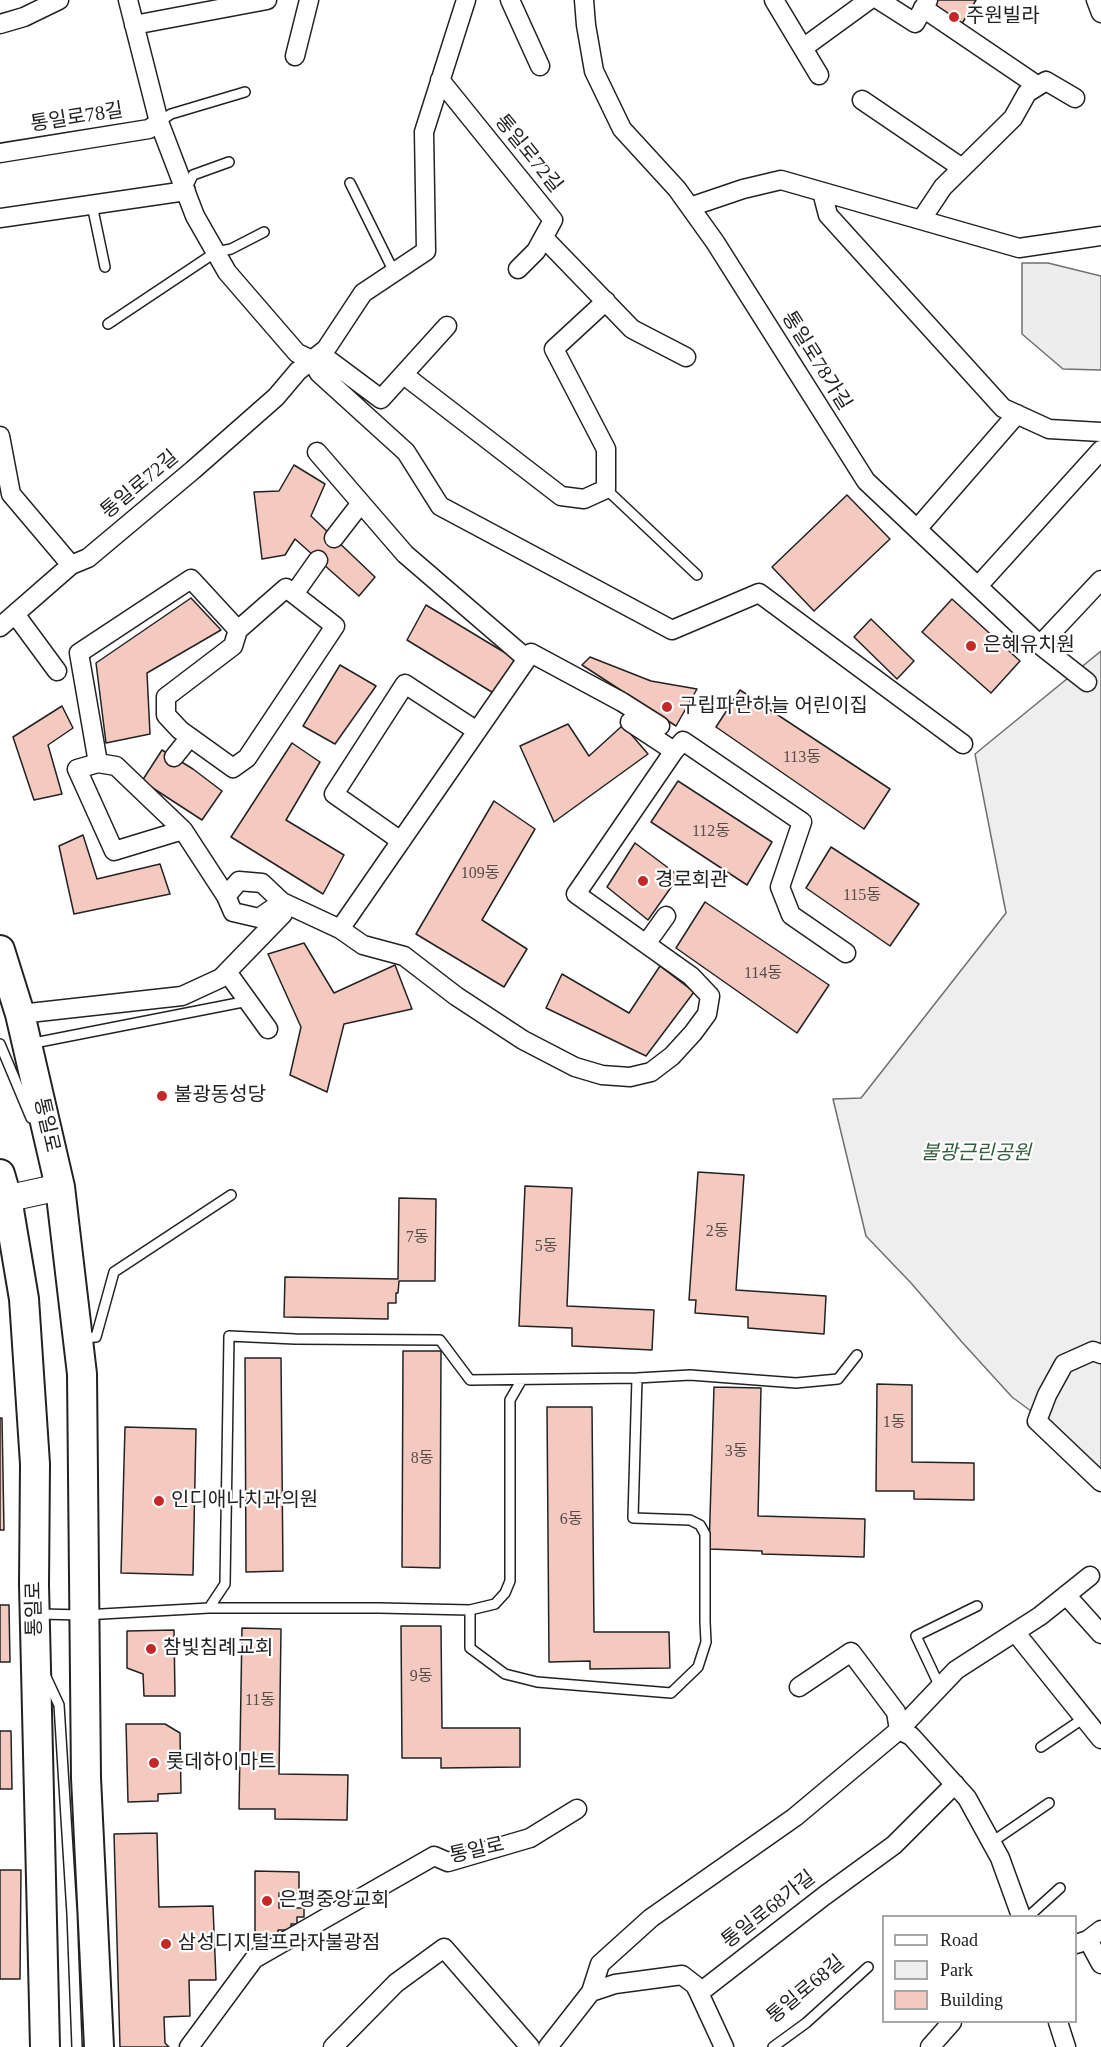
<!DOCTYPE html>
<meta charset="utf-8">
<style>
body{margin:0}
#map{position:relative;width:1101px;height:2047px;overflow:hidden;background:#fff;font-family:"Times New Roman",serif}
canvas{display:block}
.legend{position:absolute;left:882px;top:1915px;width:195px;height:108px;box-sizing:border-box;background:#fff;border:2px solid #a7a7a7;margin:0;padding:8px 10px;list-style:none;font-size:18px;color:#222}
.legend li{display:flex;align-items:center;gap:12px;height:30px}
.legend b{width:30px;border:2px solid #a7a7a7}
</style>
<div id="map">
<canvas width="1101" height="2047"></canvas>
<ul class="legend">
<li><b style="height:8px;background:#fff"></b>Road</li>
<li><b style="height:16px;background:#eee"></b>Park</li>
<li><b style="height:16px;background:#f3c9c0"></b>Building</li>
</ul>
</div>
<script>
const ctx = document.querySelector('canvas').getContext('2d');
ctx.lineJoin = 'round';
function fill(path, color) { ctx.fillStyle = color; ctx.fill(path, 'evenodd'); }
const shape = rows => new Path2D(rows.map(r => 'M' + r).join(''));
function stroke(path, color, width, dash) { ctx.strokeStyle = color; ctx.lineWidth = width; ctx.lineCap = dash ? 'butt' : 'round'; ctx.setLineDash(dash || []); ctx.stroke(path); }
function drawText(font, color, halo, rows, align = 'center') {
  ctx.font = font + ' "Times New Roman","Noto Sans KR",serif'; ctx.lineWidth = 4.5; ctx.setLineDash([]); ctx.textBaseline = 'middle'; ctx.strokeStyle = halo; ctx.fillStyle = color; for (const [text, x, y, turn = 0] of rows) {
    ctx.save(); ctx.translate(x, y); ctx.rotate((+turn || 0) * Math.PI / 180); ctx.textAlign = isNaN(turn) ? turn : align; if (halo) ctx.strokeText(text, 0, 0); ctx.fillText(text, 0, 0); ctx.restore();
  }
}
const green = shape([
 [1101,651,1101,1471,1062,1434,1012,1397,961,1341,911,1283,866,1236,833,1099,861,1098,1006,913,975,754,1101,651]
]);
fill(green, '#eee');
stroke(green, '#6f6f6f', 1.5);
const parking = shape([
 [1022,263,1048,263,1101,276,1101,370,1063,369,1022,334,1022,263]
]);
fill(parking, '#ededed');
stroke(parking, '#6f6f6f', 1.5);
const building = shape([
 [929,0,976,0,960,27,925,7,929,0],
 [294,465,325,484,311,516,375,577,359,596,295,539,285,555,262,559,254,492,279,491,294,465],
 [847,495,890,539,814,611,772,567,847,495],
 [191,598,221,630,147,673,150,734,106,743,96,663,191,598],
 [952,599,1020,661,991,693,922,632,952,599],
 [426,605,517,660,495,694,407,640,426,605],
 [871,619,914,661,897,679,854,637,871,619],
 [590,657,651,681,697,689,676,726,582,665,590,657],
 [340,665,376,686,335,744,303,726,340,665],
 [740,690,890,789,864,829,716,727,740,690],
 [62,706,73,728,48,745,62,794,34,800,13,737,62,706],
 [568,724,589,756,623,725,648,754,554,822,520,746,568,724],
 [292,743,320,762,286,820,344,855,323,894,231,837,292,743],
 [162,750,193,769,222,791,202,820,142,781,162,750],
 [678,781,772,842,747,885,651,822,678,781],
 [494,801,535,829,482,920,527,949,504,987,416,934,494,801],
 [83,835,97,879,160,864,170,894,74,914,59,846,83,835],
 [635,843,679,876,648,920,607,887,635,843],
 [831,847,919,904,890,946,806,888,831,847],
 [705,902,829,985,797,1033,676,948,705,902],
 [304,943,334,993,395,965,412,1009,344,1024,327,1092,290,1075,301,1027,268,954,304,943],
 [660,966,694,992,646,1056,546,1008,562,974,629,1013,660,966],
 [698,1172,744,1175,736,1290,826,1296,824,1334,748,1328,748,1317,695,1313,696,1300,689,1300,698,1172],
 [525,1186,572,1188,567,1306,654,1310,652,1350,572,1346,572,1328,519,1326,525,1186],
 [399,1198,436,1199,435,1281,399,1281,398,1293,396,1293,396,1303,388,1303,388,1319,284,1317,285,1277,398,1279,399,1198],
 [403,1351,441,1351,440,1568,402,1567,403,1351],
 [245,1358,281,1358,283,1571,246,1572,245,1358],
 [877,1384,912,1385,912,1462,974,1463,974,1500,914,1499,914,1491,876,1491,877,1384],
 [714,1387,761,1388,758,1516,865,1519,864,1557,762,1554,762,1551,709,1549,714,1387],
 [547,1407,592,1407,594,1632,669,1632,670,1668,590,1669,590,1661,549,1662,547,1407],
 [0,1418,2,1418,4,1530,0,1530,0,1418],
 [125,1427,196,1429,193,1575,121,1573,125,1427],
 [0,1605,9,1605,10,1662,0,1662,0,1605],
 [401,1626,441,1626,442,1728,520,1728,520,1767,441,1768,441,1758,402,1758,401,1626],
 [242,1628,281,1629,279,1774,348,1775,347,1820,275,1819,275,1809,239,1809,242,1628],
 [174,1630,175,1696,144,1696,143,1674,127,1668,127,1631,174,1630],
 [126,1724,165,1724,180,1733,181,1793,158,1794,158,1801,128,1802,126,1724],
 [0,1731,11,1731,12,1789,0,1789,0,1731],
 [157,1833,159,1907,213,1906,216,1980,189,1980,190,2016,164,2017,165,2043,169,2047,120,2047,114,1834,157,1833],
 [0,1870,21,1870,20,1979,0,1979,0,1870],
 [255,1871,299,1872,299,1893,279,1893,279,1908,304,1908,304,1917,297,1917,297,1924,291,1924,291,1930,278,1930,278,1935,255,1935,255,1871]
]);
fill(building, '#f3c9c0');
stroke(building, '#222', 1.5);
const lane = shape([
 [159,122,171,114,245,92],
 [350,183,394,272],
 [186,190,193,175,229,162],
 [92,205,105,267],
 [108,324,216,252,231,249,264,232],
 [606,489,697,575],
 [0,1044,31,1118],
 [29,1044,248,1001],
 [82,1338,96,1337,114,1272,231,1195],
 [209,1608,225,1584,229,1336,295,1339,440,1340,470,1380,637,1378,690,1375,796,1383,838,1379,857,1355],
 [470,1610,470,1648,505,1674,537,1682,671,1693,698,1667,706,1642,705,1622,705,1534,700,1525,690,1520,633,1518,637,1378],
 [39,1614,84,1615,209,1608,379,1608,470,1610,495,1604,505,1593,510,1581,510,1400,521,1381],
 [46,1677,59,1705,72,1914,77,2047],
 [940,1687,916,1636,977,1606],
 [1041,1747,1084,1718],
 [992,1842,1049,1803],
 [1029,1916,1060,1888],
 [773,2047,806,2023,868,1967]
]);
const street = shape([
 [128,0,159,122,195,216,227,272,297,353,312,360,319,373,406,452,440,506,672,630,759,593,963,744],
 [510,0,540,66],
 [584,0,586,25,594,71,622,129,677,189,715,242,866,481,1040,645,1087,682],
 [774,0,819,75],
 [879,0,915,23,928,0],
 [1096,0,1101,13],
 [923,8,1038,86],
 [0,24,24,17,59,0],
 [134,25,267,0],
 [803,48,869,0],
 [295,56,309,0],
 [440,80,553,220,536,251,518,269],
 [862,100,962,168],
 [0,153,149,129,159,122],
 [822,192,828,215,1003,408,1049,429,1101,432],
 [690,207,743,189,781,180,1019,248,1101,236],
 [0,218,186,191],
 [921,220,943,187,1013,118,1027,93,1046,81,1075,98],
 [544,238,632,329,686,357],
 [312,360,330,361,381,399,447,326],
 [404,375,561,496,584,499,606,489,606,449,554,349,606,301],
 [0,436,11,494,71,565],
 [317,452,405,554,527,659],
 [917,529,1017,414],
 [334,538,361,503],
 [978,586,1101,450],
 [294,594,318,560],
 [15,614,57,671],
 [0,627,71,565,88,558,193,470,276,397,298,371,326,349,363,293,426,251,424,132,466,0],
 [1040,645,1101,580],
 [630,722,674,751,576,894,646,944],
 [674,751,683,741,802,822,780,887,791,915,846,953],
 [174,757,190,737],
 [98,763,79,653,191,579,238,630,233,646,166,697,166,715,180,730,233,768,247,758,335,626,286,588,238,630],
 [183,830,116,766,98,763,77,769,114,851,183,830,226,896],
 [401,841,334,794,405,684,477,731],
 [340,929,531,653,622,702,660,726],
 [227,972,268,1029],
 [20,1014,182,996,221,978,283,914,282,902,262,883,239,881,226,896,233,912,259,918,282,902,340,929,363,945,404,956,456,996,523,1040,575,1067,602,1075,630,1077,651,1072,672,1056,693,1033,707,1014,710,996,691,976,646,944,666,916],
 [1101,1354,1093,1351,1064,1364,1047,1395,1037,1421,1101,1482],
 [1066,1595,1101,1634],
 [1015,1632,1101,1739],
 [799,1687,851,1652,896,1712,899,1730,911,1736,967,1798,1000,1858,1021,1916],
 [1088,1940,1101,1964],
 [1076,1944,1088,1940,1101,1930],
 [591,1992,615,1984,682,1975,695,1985,699,1993,824,1896,894,1845,955,1784],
 [699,1993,724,2047],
 [1058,2022,1066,2047],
 [189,2047,254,1959,434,1856,448,1862,530,1838,577,1809],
 [333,2047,396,1983,444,1948,530,2047],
 [548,2047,591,1992,600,1964,651,1918,795,1817,899,1730,956,1670,1040,1616,1090,1576],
 [930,2047,952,2022]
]);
const secondary = shape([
 [0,1200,60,1187]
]);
const primary = shape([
 [0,950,20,1014,60,1187,82,1374,86,1778,99,2047],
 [0,1174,7,1198,24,1299,35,1464,34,1585,45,2047]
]);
stroke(lane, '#222', 12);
stroke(street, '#222', 21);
stroke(secondary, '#222', 28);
stroke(primary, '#222', 32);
stroke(lane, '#fff', 9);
stroke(street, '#fff', 18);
stroke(secondary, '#fff', 26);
stroke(primary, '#fff', 28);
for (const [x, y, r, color] of [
 [954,17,6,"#c62828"],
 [971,646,6,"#c62828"],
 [667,707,6,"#c62828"],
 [643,881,6,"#c62828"],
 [162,1096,6,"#c62828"],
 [159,1501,6,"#c62828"],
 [151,1649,6,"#c62828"],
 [154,1763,6,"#c62828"],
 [267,1901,6,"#c62828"],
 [166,1944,6,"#c62828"]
]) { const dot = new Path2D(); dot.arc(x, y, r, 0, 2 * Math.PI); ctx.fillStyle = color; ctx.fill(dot); stroke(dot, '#fff', 2); }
drawText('16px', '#564c4a', null, [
 ["113동",802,758],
 ["112동",711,832],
 ["109동",480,874],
 ["115동",862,896],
 ["114동",763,974],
 ["2동",717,1232],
 ["7동",417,1238],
 ["5동",546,1247],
 ["1동",894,1423],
 ["3동",736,1452],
 ["8동",422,1459],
 ["6동",571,1520],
 ["9동",421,1677],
 ["11동",260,1701]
]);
drawText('20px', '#222', '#fff', [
 ["주원빌라",966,17],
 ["은혜유치원",983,646],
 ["구립파란하늘 어린이집",679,707],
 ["경로회관",655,881],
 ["불광동성당",174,1096],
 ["인디애나치과의원",171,1501],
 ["참빛침례교회",163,1649],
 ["롯데하이마트",166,1763],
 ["은평중앙교회",279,1901],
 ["삼성디지털프라자불광점",178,1944]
], 'left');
drawText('20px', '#222', '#fff', [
 ["통일로78길",77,118,-9],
 ["통일로72길",528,154,51],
 ["통일로78가길",816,361,58],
 ["통일로72길",140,485,-40],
 ["통일로",46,1125,77],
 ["통일로",35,1609,-91],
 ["통일로",477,1851,-13],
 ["통일로68가길",769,1910,-38],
 ["통일로68길",806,1990,-40]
]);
drawText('italic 20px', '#2f5e38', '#fff', [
 ["불광근린공원",976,1154]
]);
</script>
